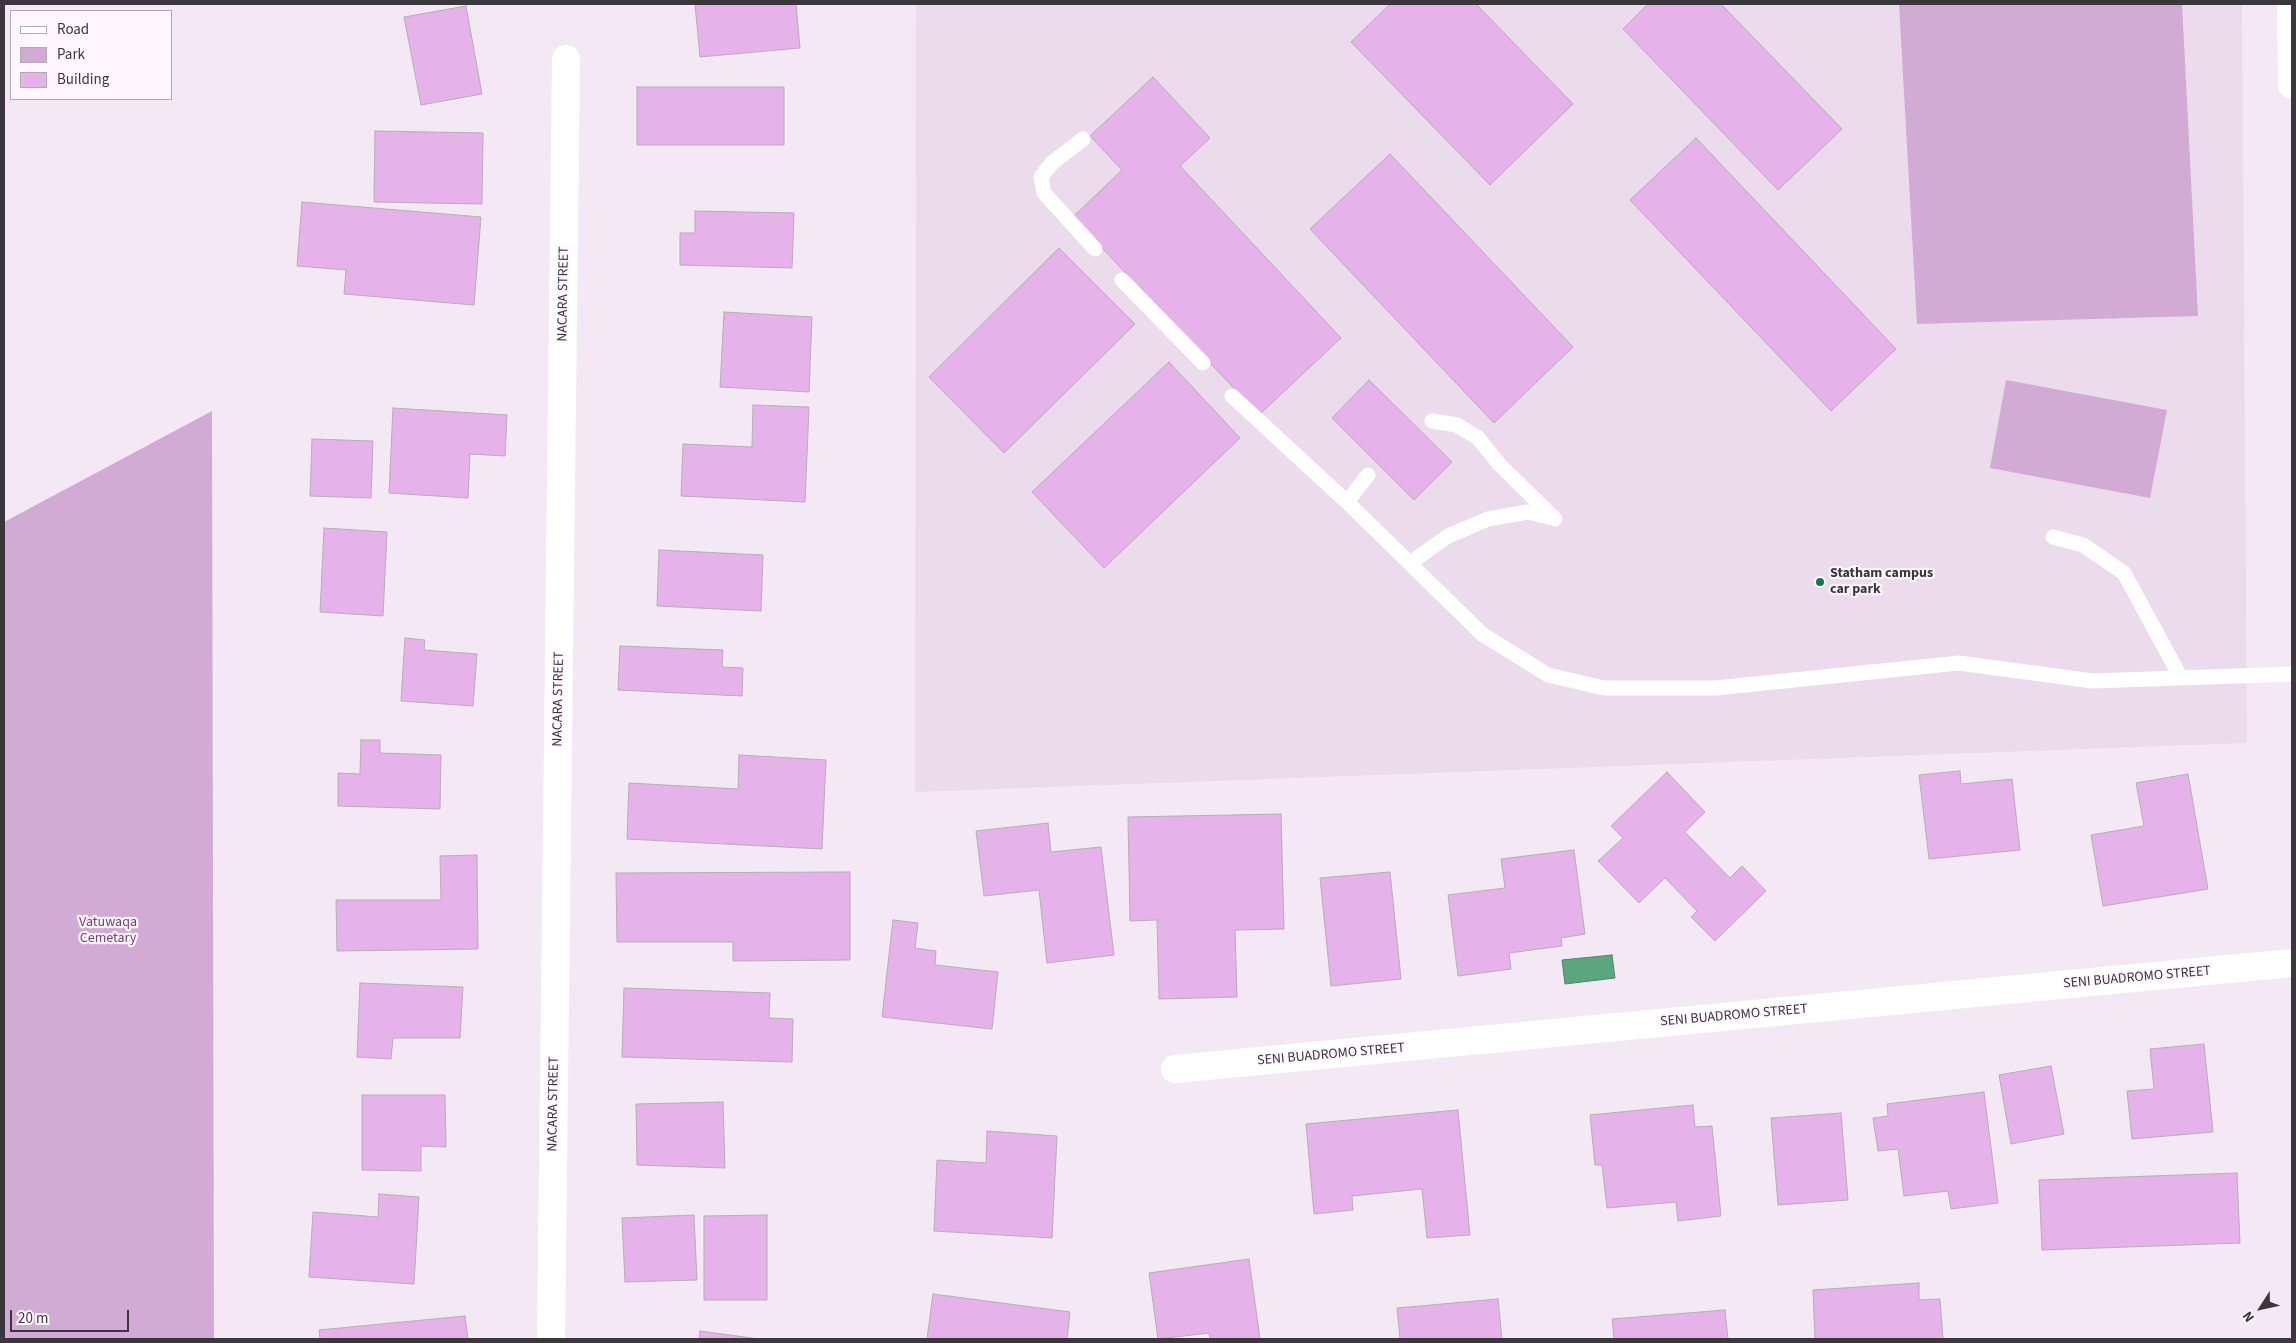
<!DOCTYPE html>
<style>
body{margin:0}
#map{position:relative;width:2296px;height:1343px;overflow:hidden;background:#f4e8f5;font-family:"Source Sans 3",sans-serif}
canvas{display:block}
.frame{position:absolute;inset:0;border:5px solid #3c373c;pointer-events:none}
.legend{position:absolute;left:10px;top:10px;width:162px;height:90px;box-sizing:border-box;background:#fff7ff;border:1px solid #b1aab1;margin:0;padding:6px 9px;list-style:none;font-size:15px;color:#3c373c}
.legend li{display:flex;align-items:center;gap:10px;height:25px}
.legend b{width:25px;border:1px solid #b1aab1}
.north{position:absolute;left:2236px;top:1283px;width:50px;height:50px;-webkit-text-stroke:4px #fff7ff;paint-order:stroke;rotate:235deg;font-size:14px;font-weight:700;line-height:20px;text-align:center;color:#3c373c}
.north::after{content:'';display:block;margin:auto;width:18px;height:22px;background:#3c373c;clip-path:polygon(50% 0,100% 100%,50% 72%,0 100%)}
.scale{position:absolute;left:10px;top:1310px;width:119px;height:22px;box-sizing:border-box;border:2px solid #3c373c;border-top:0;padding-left:6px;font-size:15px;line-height:18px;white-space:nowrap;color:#3c373c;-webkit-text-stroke:4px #fff7ff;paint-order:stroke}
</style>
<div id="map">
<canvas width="2296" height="1343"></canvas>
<div class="frame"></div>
<ul class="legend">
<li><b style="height:6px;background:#fff"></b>Road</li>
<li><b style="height:14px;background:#d2abd5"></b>Park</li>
<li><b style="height:14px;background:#e6b2ea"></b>Building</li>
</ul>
<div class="north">N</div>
<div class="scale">20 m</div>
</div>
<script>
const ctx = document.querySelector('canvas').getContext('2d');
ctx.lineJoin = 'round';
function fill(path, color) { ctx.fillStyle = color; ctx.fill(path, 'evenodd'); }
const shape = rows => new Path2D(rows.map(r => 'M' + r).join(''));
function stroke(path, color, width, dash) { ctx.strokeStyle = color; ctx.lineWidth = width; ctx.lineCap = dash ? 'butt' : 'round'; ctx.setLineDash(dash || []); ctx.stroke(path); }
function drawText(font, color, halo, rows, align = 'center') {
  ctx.font = font + ' "Source Sans 3",sans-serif'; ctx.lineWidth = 4.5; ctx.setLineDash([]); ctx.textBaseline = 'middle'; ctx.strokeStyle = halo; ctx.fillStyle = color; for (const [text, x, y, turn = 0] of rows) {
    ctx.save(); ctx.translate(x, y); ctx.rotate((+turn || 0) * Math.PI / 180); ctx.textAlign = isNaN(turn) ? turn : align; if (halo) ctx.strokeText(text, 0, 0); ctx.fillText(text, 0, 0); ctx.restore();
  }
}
fill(shape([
 [916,4,2242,4,2247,743,915,792]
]), '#ecdaed');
fill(shape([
 [1899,4,2182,4,2198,316,1917,324],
 [2006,380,2167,410,2150,498,1990,468],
 [212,411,214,1339,4,1339,4,522]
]), '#d2abd5');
const water = shape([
 [1612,955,1615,978,1565,984,1562,960,1612,955]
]);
fill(water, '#5ba57f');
stroke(water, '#52846b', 1);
const building = shape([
 [695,4,796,4,800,48,700,57,695,4],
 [1390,4,1476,4,1573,104,1490,185,1351,42,1390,4],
 [1648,4,1721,4,1842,129,1778,190,1623,29,1648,4],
 [466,6,482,94,421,105,404,17,466,6],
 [1153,77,1210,138,1180,166,1341,338,1259,415,1073,217,1122,170,1090,136,1153,77],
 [637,87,784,87,784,145,637,145,637,87],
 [375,131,483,133,482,204,374,202,375,131],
 [1696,138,1896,349,1831,411,1630,200,1696,138],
 [1390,154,1573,347,1494,423,1310,229,1390,154],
 [302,202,481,217,474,305,344,294,346,270,297,266,302,202],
 [695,211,794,213,792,268,680,265,680,233,695,233,695,211],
 [1059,248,1135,324,1004,453,929,377,1059,248],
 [724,312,812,317,809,392,720,387,724,312],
 [1169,362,1240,438,1104,568,1032,492,1169,362],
 [1369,380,1452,462,1414,500,1332,418,1369,380],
 [753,405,809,407,805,502,681,496,683,444,752,447,753,405],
 [393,408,507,415,505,456,470,454,468,498,389,493,393,408],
 [312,439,373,441,371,498,310,496,312,439],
 [324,528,387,532,383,616,320,612,324,528],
 [659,550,763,555,761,611,657,606,659,550],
 [405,638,425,640,424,650,477,654,473,706,401,701,405,638],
 [620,646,723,650,722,667,743,668,742,696,618,690,620,646],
 [361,740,380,740,380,753,441,755,440,809,338,806,338,773,360,774,361,740],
 [739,755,826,760,822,849,627,839,629,783,738,789,739,755],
 [1960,771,1961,784,2012,779,2020,850,1929,859,1919,775,1960,771],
 [1667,772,1705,812,1685,832,1730,878,1742,866,1766,891,1715,941,1691,917,1697,911,1665,878,1639,903,1598,861,1623,838,1611,826,1667,772],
 [2188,774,2208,889,2103,906,2091,835,2144,826,2136,783,2188,774],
 [1281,814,1284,929,1235,930,1237,997,1159,999,1157,920,1130,921,1128,817,1281,814],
 [1048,823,1051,852,1101,847,1114,955,1047,963,1039,890,984,896,976,831,1048,823],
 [1574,850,1585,934,1561,938,1562,946,1509,953,1511,969,1458,976,1448,895,1505,888,1501,859,1574,850],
 [477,855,478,949,337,951,336,900,441,900,440,856,477,855],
 [850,872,850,960,733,961,733,942,617,942,616,873,850,872],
 [1390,872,1401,979,1331,986,1320,878,1390,872],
 [893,920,918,923,915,948,936,951,935,965,998,972,992,1029,882,1017,893,920],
 [360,983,463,987,460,1038,393,1038,391,1059,357,1057,360,983],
 [624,988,770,993,769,1018,793,1019,792,1062,622,1057,624,988],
 [2204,1044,2213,1132,2132,1139,2127,1091,2154,1089,2150,1049,2204,1044],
 [2051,1066,2064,1134,2011,1144,1999,1075,2051,1066],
 [1984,1092,1998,1203,1951,1209,1948,1191,1904,1196,1898,1149,1878,1151,1873,1118,1888,1116,1887,1104,1984,1092],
 [362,1095,445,1095,446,1147,421,1146,421,1171,362,1170,362,1095],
 [723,1102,725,1168,637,1165,636,1104,723,1102],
 [1693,1105,1695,1127,1712,1126,1721,1216,1678,1221,1676,1202,1607,1208,1602,1165,1595,1165,1590,1115,1693,1105],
 [1458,1110,1470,1235,1427,1238,1422,1189,1352,1196,1353,1210,1314,1214,1306,1124,1458,1110],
 [1841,1113,1848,1200,1778,1205,1771,1118,1841,1113],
 [987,1131,1057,1136,1052,1238,934,1231,937,1160,986,1163,987,1131],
 [2237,1173,2240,1243,2042,1250,2039,1180,2237,1173],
 [379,1194,419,1197,414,1284,309,1277,313,1212,378,1217,379,1194],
 [694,1215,697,1280,625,1282,622,1218,694,1215],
 [767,1215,767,1300,704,1300,704,1216,767,1215],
 [1249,1259,1260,1339,1210,1339,1209,1333,1158,1339,1149,1273,1249,1259],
 [1919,1283,1919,1300,1940,1299,1943,1339,1815,1339,1813,1290,1919,1283],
 [933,1294,1070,1312,1067,1339,927,1339,933,1294],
 [1498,1299,1502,1339,1400,1339,1397,1308,1498,1299],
 [1725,1310,1728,1339,1614,1339,1612,1319,1725,1310],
 [465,1316,468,1339,320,1339,319,1330,465,1316],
 [700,1331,759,1339,699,1339,700,1331]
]);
fill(building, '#e6b2ea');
stroke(building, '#b7acb7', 1);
stroke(shape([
 [1083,139,1052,163,1041,177,1044,193,1095,249],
 [1122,280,1203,363],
 [1232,396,1347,502,1482,634,1548,675,1604,688,1716,688,1959,663,2093,681,2292,674],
 [1432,421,1457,425,1478,438,1500,465,1555,519],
 [1347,502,1368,475],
 [2053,537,2083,545,2124,573,2181,678],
 [1410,563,1448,536,1488,519,1528,512,1553,518]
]), '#fff', 15);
stroke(shape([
 [2291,4,2292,85],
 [1175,1069,2292,963],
 [551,1339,566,59]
]), '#fff', 28);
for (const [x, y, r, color] of [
 [1820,582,5,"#14774e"]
]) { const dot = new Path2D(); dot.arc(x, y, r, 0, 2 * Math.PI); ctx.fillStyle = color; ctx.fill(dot); stroke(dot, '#fff7ff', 2); }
drawText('14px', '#3c373c', '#fff7ff', [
 ["NACARA STREET",564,294,-89],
 ["NACARA STREET",559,699,-89],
 ["SENI BUADROMO STREET",2137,978,-5],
 ["SENI BUADROMO STREET",1734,1016,-5],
 ["SENI BUADROMO STREET",1331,1055,-5],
 ["NACARA STREET",554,1104,-89]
]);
drawText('bold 14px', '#3c373c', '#fff7ff', [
 ["Statham campus",1830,574],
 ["car park",1830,590]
], 'left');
drawText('14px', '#793b7e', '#fff7ff', [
 ["Vatuwaqa",108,923],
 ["Cemetary",108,939]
]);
</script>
